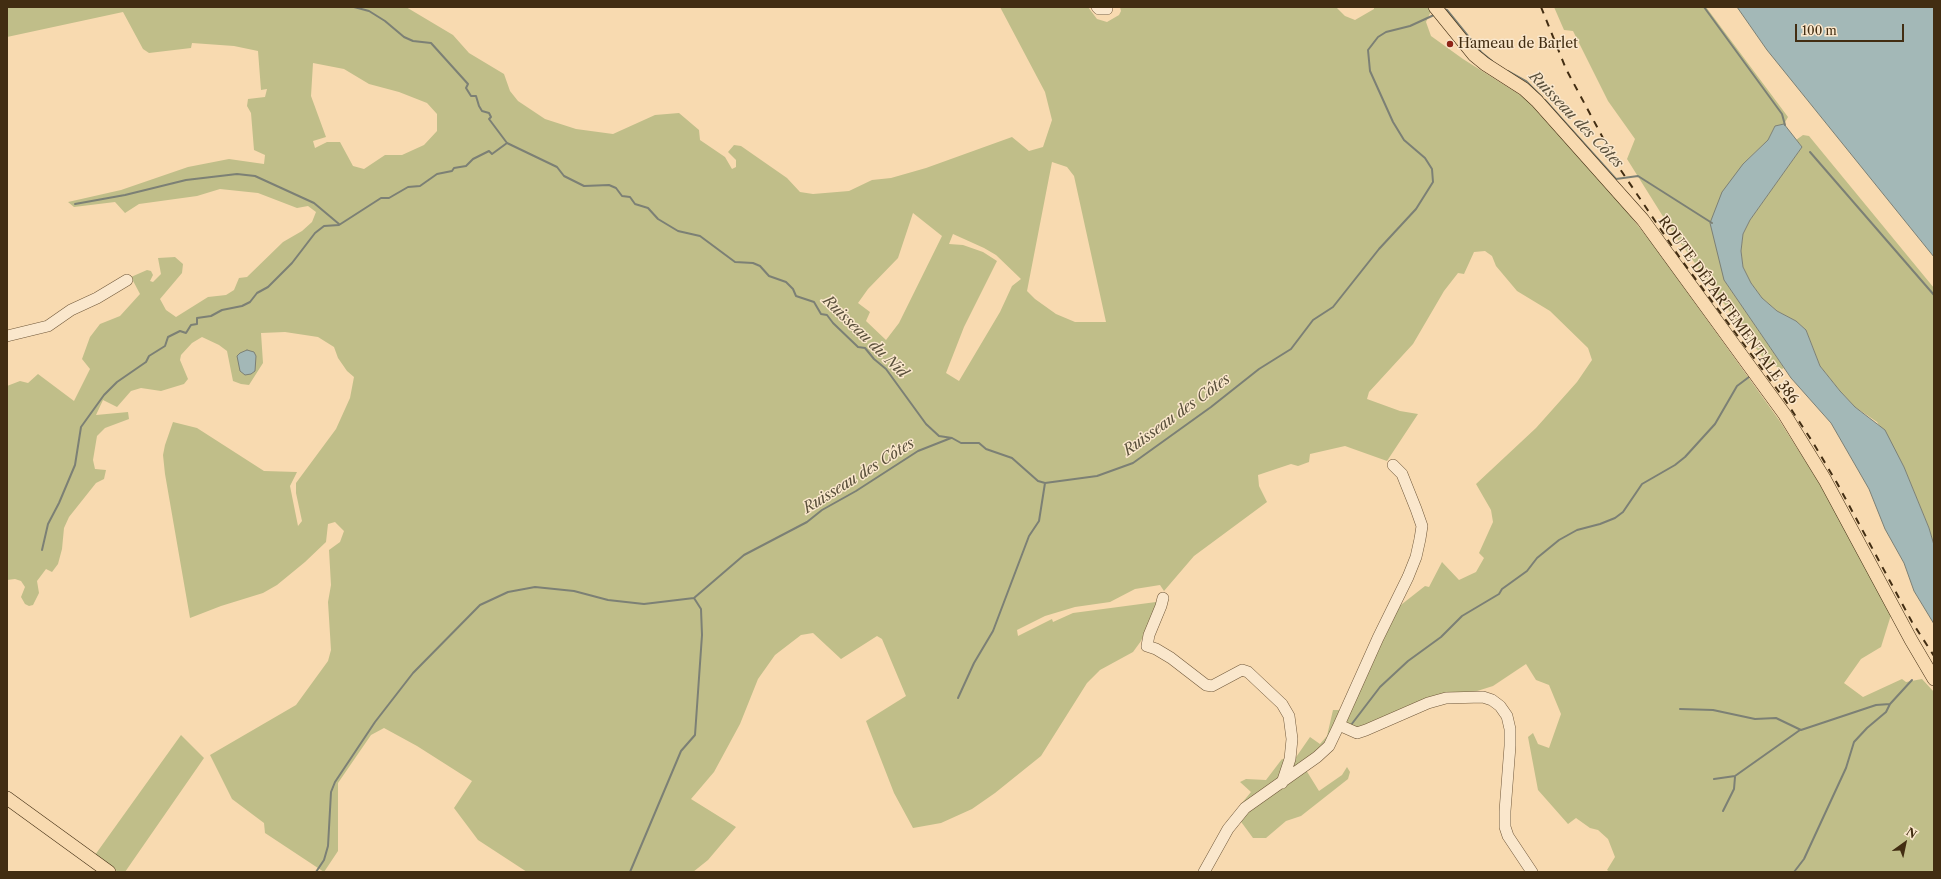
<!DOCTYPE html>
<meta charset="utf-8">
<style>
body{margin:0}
#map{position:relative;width:1941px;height:879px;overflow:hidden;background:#f8dab0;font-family:"Libre Caslon Text",serif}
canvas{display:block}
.frame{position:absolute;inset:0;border:8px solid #422d12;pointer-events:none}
.north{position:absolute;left:1885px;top:823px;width:40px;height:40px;-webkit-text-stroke:3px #fae7cc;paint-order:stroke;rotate:33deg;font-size:11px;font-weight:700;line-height:16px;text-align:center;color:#422d12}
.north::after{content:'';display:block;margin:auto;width:14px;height:18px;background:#422d12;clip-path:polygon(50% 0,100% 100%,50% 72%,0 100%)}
.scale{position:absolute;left:1795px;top:24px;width:109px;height:18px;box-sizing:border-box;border:2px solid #422d12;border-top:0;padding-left:5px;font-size:12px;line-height:14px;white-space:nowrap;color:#422d12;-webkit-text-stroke:3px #fae7cc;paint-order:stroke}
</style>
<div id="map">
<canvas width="1941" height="879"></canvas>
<div class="frame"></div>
<div class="north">N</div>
<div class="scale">100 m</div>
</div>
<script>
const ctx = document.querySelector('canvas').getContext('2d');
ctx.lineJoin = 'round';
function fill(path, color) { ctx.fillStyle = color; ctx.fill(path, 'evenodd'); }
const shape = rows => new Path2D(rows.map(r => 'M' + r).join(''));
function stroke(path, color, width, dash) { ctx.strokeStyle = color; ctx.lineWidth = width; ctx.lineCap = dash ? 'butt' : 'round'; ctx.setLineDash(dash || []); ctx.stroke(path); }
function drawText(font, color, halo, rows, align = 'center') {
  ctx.font = font + ' "Libre Caslon Text",serif'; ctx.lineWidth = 3; ctx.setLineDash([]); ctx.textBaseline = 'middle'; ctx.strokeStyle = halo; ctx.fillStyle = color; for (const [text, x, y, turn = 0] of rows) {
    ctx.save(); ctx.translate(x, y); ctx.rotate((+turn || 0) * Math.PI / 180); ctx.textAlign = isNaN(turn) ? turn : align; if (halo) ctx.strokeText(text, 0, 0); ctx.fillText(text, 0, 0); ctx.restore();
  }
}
fill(shape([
 [7,7,406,7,453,35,469,53,504,74,510,91,518,101,545,119,576,129,613,134,655,115,679,113,699,130,700,140,725,157,732,169,736,167,736,160,728,152,734,145,741,146,787,178,800,192,813,194,849,191,872,180,891,178,926,168,1012,137,1029,151,1043,147,1052,120,1045,92,1000,7,1088,7,1097,19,1107,22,1119,15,1121,11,1120,7,1336,7,1345,16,1355,20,1374,9,1374,7,1427,7,1431,11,1426,22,1431,36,1463,59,1525,98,1623,207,1651,242,1779,420,1818,481,1891,615,1881,647,1861,659,1844,683,1863,697,1902,679,1906,682,1922,679,1934,692,1934,872,1610,872,1607,870,1615,857,1608,839,1598,830,1590,828,1576,818,1568,824,1538,790,1528,737,1533,733,1538,744,1549,748,1561,714,1549,685,1536,680,1526,664,1493,686,1360,728,1345,725,1347,713,1397,608,1425,586,1429,587,1442,562,1459,580,1476,572,1484,558,1479,553,1493,522,1491,510,1476,484,1536,428,1577,382,1592,360,1588,348,1550,311,1517,291,1496,266,1492,256,1485,251,1474,252,1464,274,1458,273,1444,291,1413,344,1369,392,1367,399,1400,411,1418,414,1387,461,1345,446,1310,454,1309,462,1298,466,1291,464,1258,475,1259,486,1267,502,1194,556,1164,591,1160,585,1135,589,1110,602,1075,607,1045,616,1017,630,1018,636,1052,619,1053,622,1073,613,1156,602,1158,604,1141,641,1133,652,1100,670,1087,683,1041,756,995,793,972,809,941,823,913,828,894,793,866,721,906,696,882,639,877,636,841,659,813,633,801,635,775,655,758,679,740,724,714,772,691,799,736,827,708,860,693,872,527,872,478,840,454,808,472,781,417,746,384,728,371,735,338,783,338,851,324,872,265,833,264,823,232,799,210,755,296,705,328,661,331,650,328,602,331,585,329,550,340,542,344,531,335,522,328,524,326,542,305,562,277,585,263,593,221,606,190,618,165,474,163,455,165,445,173,422,197,428,264,471,297,472,290,486,298,526,302,521,296,493,296,483,336,429,350,398,354,377,347,371,338,358,334,347,318,337,285,332,261,333,263,363,249,385,241,384,233,381,227,351,219,345,202,337,192,343,181,355,180,360,188,379,184,384,161,391,141,388,131,391,117,407,103,400,96,415,128,412,129,419,105,428,97,436,93,460,95,469,106,470,104,479,96,483,69,517,64,528,62,549,58,564,52,572,46,569,37,581,39,593,33,605,29,606,25,604,21,597,25,587,21,581,15,579,7,580,7,386,20,381,28,383,38,374,74,401,90,369,82,359,90,337,100,324,120,316,140,294,131,277,147,270,151,271,153,275,150,281,153,282,161,274,158,258,175,257,183,264,182,273,160,299,166,310,176,317,208,297,226,295,234,290,239,278,247,277,283,242,302,231,312,222,316,212,308,206,297,208,258,193,220,189,197,196,139,204,125,213,115,202,74,207,68,202,121,190,188,167,229,159,264,164,265,155,254,150,251,113,247,106,248,99,265,97,267,89,261,90,258,51,234,46,192,43,191,48,149,53,143,49,123,12,7,37],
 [313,63,344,69,369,84,399,92,427,103,437,114,437,131,424,145,402,155,385,155,364,169,353,166,340,142,327,142,315,148,313,141,326,137,311,96],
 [1052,162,1067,167,1074,176,1106,322,1075,322,1056,314,1035,299,1027,291],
 [913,213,942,236,899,323,886,340,866,321,870,312,858,303,868,289,898,258],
 [953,234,984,248,996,255,1021,279,1012,286,1000,312,959,381,946,373,964,327,997,261,983,252,963,245,949,244],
 [1554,7,1706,7,1788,117,1784,124,1775,126,1768,140,1743,164,1724,280,1784,368,1782,369,1766,362,1674,234,1627,159,1635,139,1608,101,1573,31,1564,30],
 [1803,135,1809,136,1934,288,1934,545,1929,528,1904,467,1877,422,1855,407,1840,391,1820,366,1806,330,1796,321,1777,311,1762,298,1751,283,1743,267,1741,251,1743,234,1750,220,1802,147,1796,140],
 [1333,710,1341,710,1326,746,1286,777,1292,763,1310,737,1320,744,1327,736],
 [181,735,204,758,125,872,118,872,95,855],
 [1282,759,1287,761,1279,782,1244,804,1242,803,1251,792,1240,782,1246,779,1266,780],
 [1347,767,1350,772,1348,779,1301,816,1286,821,1266,838,1253,838,1239,819,1306,770,1319,791,1342,775]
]), '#c0be89');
const water = shape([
 [1737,7,1934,7,1934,257,1767,50,1737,7],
 [1784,124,1802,147,1750,220,1743,234,1741,251,1743,267,1751,283,1762,298,1777,311,1796,321,1806,330,1820,366,1840,391,1855,407,1885,430,1904,467,1929,528,1934,545,1934,624,1914,591,1904,563,1885,529,1869,489,1831,423,1791,378,1724,280,1710,223,1722,192,1743,164,1768,140,1775,126,1784,124],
 [247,350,254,352,256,356,255,371,251,374,245,375,240,371,237,356,240,353,247,350]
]);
fill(water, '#a3b8b7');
stroke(water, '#7c8075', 1);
stroke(shape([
 [354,7,369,11,385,21,404,37,413,41,431,43,468,84,466,88,471,96,476,96,479,106,482,111,489,113,491,117,489,119,507,143,557,167,564,176,584,186,609,185,616,188,622,196,630,197,635,204,648,208,658,219,678,231,700,236,735,262,753,263,760,266,769,276,786,282,793,289,796,296,814,302,821,314,827,315,833,323,858,347,865,348,874,359,886,369,926,424,939,436,952,438,961,443,979,443,986,449,1012,458,1038,481,1045,483,1097,476,1133,463,1211,407,1259,369,1291,349,1313,320,1333,307,1379,249,1416,209,1433,182,1432,169,1425,158,1404,140,1393,122,1370,71,1368,50,1378,37,1386,32,1410,26,1434,15],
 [1704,7,1782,114,1785,125],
 [1443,9,1447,10,1481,52,1492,61],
 [1508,71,1526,81,1542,97],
 [1545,100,1616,179,1638,176,1712,223],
 [1810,152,1934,295],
 [75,204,125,195,186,180,237,174,255,176,314,203,339,224],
 [42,550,48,524,59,503,75,465,81,427,104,395,117,382,146,362,149,356,165,346,168,337,180,331,186,333,191,325,197,324,197,318,211,316,222,310,242,306,250,302,257,293,268,287,292,263,315,233,324,226,339,225,381,198,389,198,408,187,420,186,437,174,452,171,454,168,466,166,473,159,489,151,492,154,507,143],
 [958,698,974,663,993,631,1029,536,1039,521,1045,483],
 [1680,709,1713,710,1755,719,1776,718,1801,730,1876,705,1890,704,1912,680],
 [1351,725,1380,687,1408,661,1441,637,1462,616,1499,594,1502,589,1527,571,1537,558,1559,540,1577,530,1600,524,1615,518,1623,512,1642,484,1675,465,1685,457,1715,424,1737,386,1749,377],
 [1714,779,1735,776,1800,730],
 [1723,811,1734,789,1735,777],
 [316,872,324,860,328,846,331,792,335,782,375,722,413,673,480,605,508,592,535,587,574,591,608,600,644,604,694,598,744,555,807,522,822,510,856,491,918,451,951,438],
 [630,872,681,751,695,735,702,635,701,609,694,598],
 [1794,872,1804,859,1846,768,1854,742,1867,728,1886,712,1890,704]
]), '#7c8075', 2);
const minor = shape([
 [1097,7,1099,9,1107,9,1107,7],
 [7,336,48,326,71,310,97,298,127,280],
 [1393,465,1402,474,1416,509,1422,526,1420,539,1416,557,1408,577,1378,638,1339,725,1357,733,1366,730,1428,703,1446,698,1483,697,1492,700,1500,706,1507,716,1510,729,1510,746,1505,811,1505,827,1508,836,1532,872],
 [1163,598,1161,606,1149,635,1147,646,1156,649,1171,658,1206,685,1212,686,1242,670,1248,672,1282,704,1289,716,1292,739,1290,759,1282,783],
 [1204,872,1228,829,1245,808,1317,757,1329,746,1339,725]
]);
const major = shape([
 [1435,7,1474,55,1485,64,1524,89,1537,101,1643,220,1785,415,1825,480,1911,640,1934,679],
 [7,798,109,872]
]);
stroke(minor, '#70583a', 12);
stroke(major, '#422d12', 14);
stroke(minor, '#fae7cc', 11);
stroke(major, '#f8dab0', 13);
stroke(shape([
 [1541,7,1566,69,1618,166,1680,258,1785,400,1812,441,1837,483,1912,622,1934,656]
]), '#422d12', 2, [7, 7]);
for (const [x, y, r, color] of [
 [1450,44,4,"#8f2418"]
]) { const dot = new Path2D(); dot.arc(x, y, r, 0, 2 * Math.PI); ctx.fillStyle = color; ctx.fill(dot); stroke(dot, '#fae7cc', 1.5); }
drawText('14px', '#422d12', '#fae7cc', [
 ["Hameau de Barlet",1458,44]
], 'left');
drawText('14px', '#422d12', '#fae7cc', [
 ["ROUTE DÉPARTEMENTALE 386",1728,310,54]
]);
drawText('italic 15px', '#5a503b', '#fae7cc', [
 ["Ruisseau des Côtes",1576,120,46],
 ["Ruisseau du Nid",865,337,44],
 ["Ruisseau des Côtes",1177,415,-36],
 ["Ruisseau des Côtes",859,476,-32]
]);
</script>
